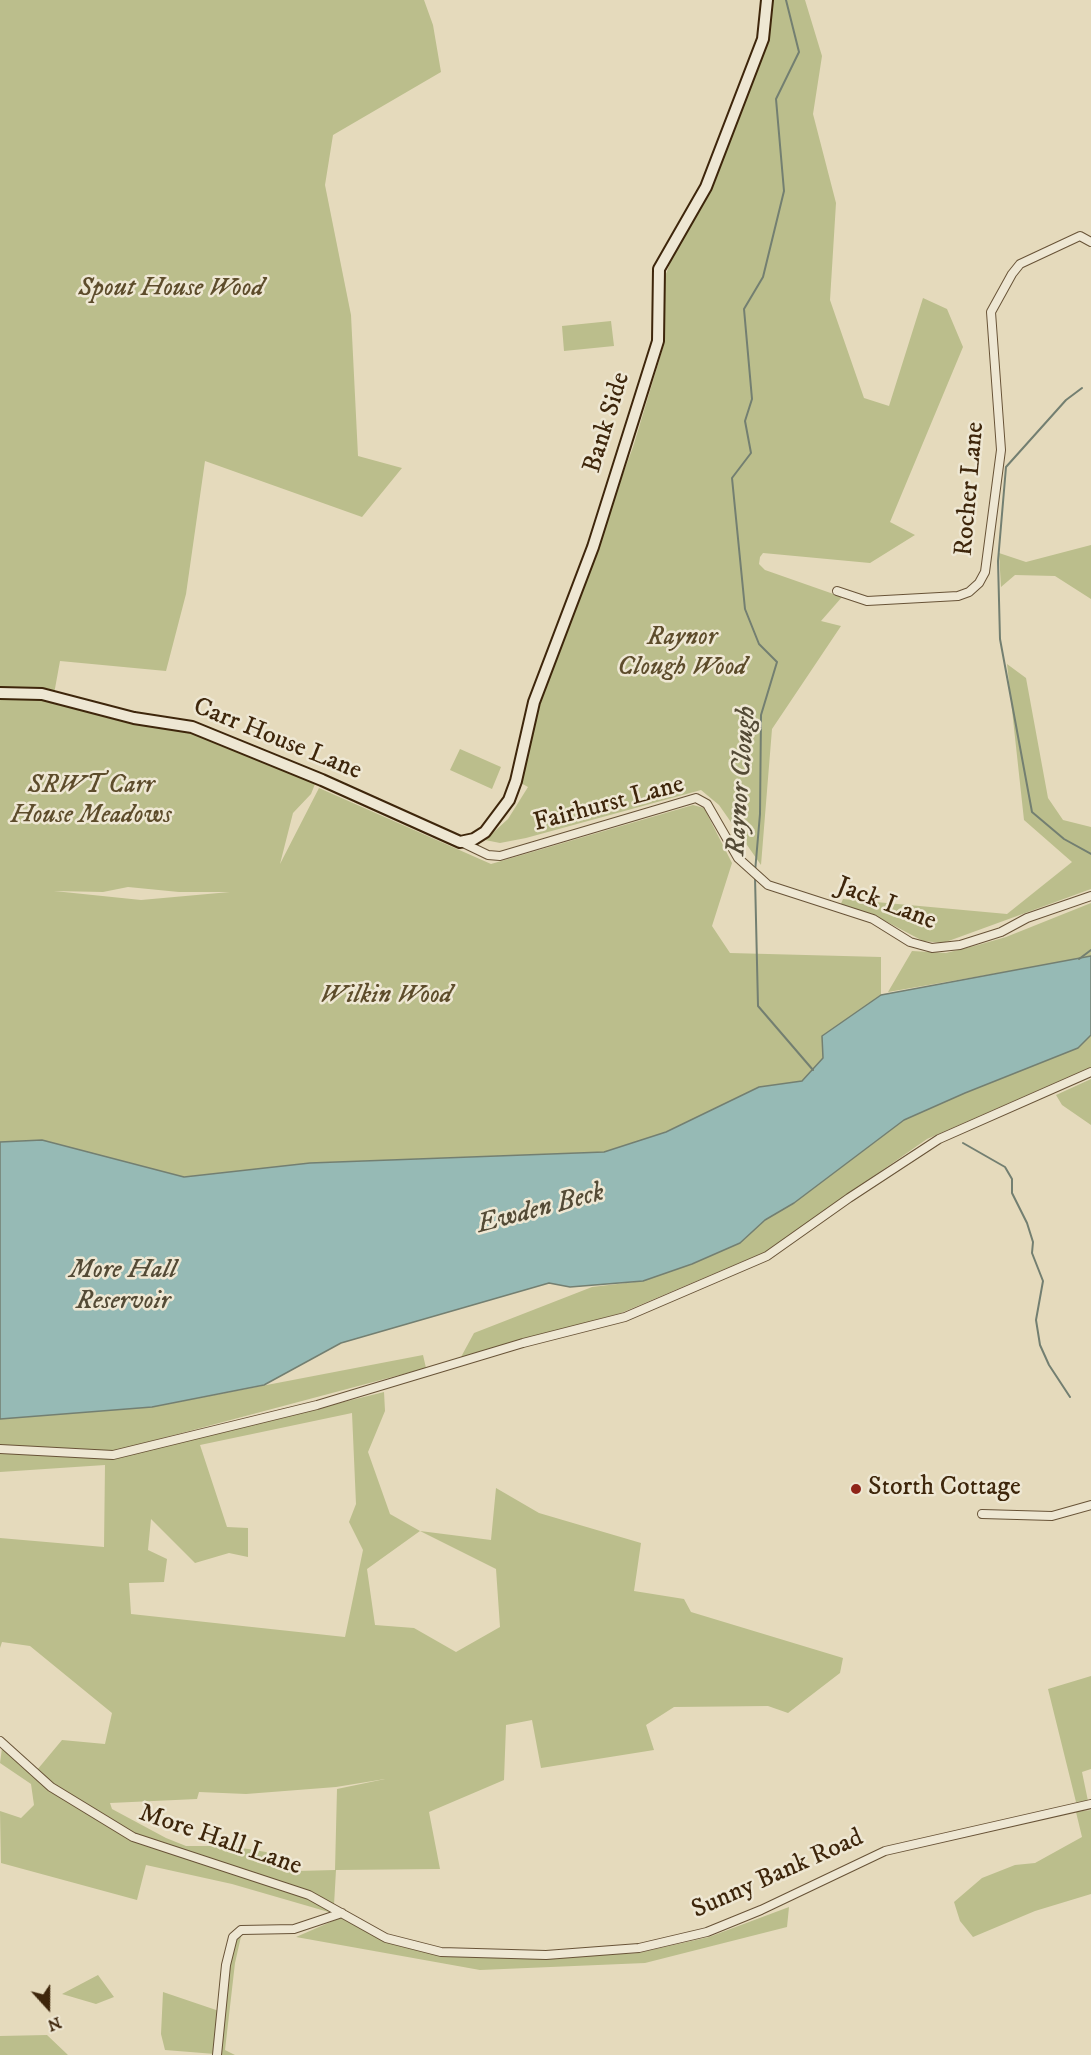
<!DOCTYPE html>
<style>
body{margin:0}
#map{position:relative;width:1091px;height:2055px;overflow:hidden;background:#e5dabc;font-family:"IM FELL DW Pica",serif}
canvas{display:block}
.north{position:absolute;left:18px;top:1977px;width:60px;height:60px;-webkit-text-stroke:4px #eee7d3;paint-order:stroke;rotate:159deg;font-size:16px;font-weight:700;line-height:24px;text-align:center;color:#3e260b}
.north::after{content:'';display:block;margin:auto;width:21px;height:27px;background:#3e260b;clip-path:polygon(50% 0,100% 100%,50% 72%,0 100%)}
</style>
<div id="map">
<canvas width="1091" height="2055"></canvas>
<div class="north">N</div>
</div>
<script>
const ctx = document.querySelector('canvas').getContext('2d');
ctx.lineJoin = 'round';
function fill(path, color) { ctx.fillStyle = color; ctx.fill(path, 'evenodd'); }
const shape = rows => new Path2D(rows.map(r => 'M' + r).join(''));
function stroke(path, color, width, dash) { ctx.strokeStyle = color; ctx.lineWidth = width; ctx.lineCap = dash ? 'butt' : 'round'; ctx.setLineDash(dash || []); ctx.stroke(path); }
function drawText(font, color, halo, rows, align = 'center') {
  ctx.font = font + ' "IM FELL DW Pica",serif'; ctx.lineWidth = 5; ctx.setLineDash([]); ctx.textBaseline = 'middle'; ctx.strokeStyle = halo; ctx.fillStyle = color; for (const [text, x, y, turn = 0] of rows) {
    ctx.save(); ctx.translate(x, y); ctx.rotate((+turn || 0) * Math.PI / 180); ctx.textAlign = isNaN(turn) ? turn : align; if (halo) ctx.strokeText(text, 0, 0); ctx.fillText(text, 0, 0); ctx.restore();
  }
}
fill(shape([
 [0,0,424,0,433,25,441,72,333,135,325,185,351,315,358,456,402,468,362,517,205,461,186,594,166,671,60,661,54,694,0,690],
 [772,0,805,0,822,56,813,114,836,203,830,300,864,398,889,406,923,298,947,309,963,347,890,522,915,535,870,563,763,553,760,557,759,564,765,570,842,597,821,621,841,626,772,729,761,865,719,805,701,790,526,838,500,843,485,840,508,819,528,787,519,782,539,699,633,447,665,341,663,282,673,255,710,185,740,113,768,40],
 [611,321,614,346,564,351,562,326],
 [1091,545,1091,599,1055,576,1015,575,1001,587,999,553,1026,562],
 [1007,664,1026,678,1048,798,1063,820,1091,827,1091,889,943,943,923,941,872,914,840,906,843,899,1007,914,1072,862,1024,820],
 [0,696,46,697,203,735,300,775,315,784,311,794,293,813,280,864,319,788,491,864,693,805,704,808,732,863,712,926,730,953,881,957,881,995,823,1036,823,1058,802,1081,759,1087,666,1132,604,1152,310,1163,183,1177,42,1140,0,1142],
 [128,887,179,892,230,892,141,900,54,891,103,892],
 [460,749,501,767,492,789,450,770],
 [1091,903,1091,957,888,992,912,951,946,953,978,945,1006,937],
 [1091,1035,1091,1067,927,1139,765,1252,621,1313,461,1357,474,1333,592,1287,643,1281,740,1243,765,1220,794,1203,904,1120,965,1093,1078,1048],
 [1091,1079,1091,1125,1062,1105,1056,1095],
 [423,1355,426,1368,114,1451,69,1448,83,1456,114,1459,384,1392,385,1411,368,1452,390,1514,420,1531,491,1540,496,1488,539,1513,641,1543,634,1591,684,1599,691,1612,843,1658,840,1673,788,1713,768,1706,674,1707,646,1725,654,1750,541,1768,532,1720,506,1725,504,1780,429,1812,440,1869,336,1870,334,1905,134,1834,52,1785,37,1770,62,1740,105,1744,112,1713,30,1646,2,1642,0,1648,0,1538,104,1547,105,1465,0,1472,0,1419,152,1407],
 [352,1413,356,1504,349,1522,363,1550,345,1637,131,1614,129,1583,164,1582,167,1559,148,1550,151,1519,195,1563,229,1553,248,1557,248,1528,227,1527,200,1445],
 [420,1531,496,1569,500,1627,456,1652,414,1628,375,1625,367,1569],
 [385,1779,337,1789,335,1870,297,1871,266,1852,230,1846,186,1846,166,1838,112,1809,110,1803,197,1799,199,1792,246,1794,336,1787],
 [1091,1676,1091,1769,1082,1772,1088,1801,1076,1802,1048,1689],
 [2,1748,47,1788,132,1840,309,1899,332,1913,232,1884,146,1865,137,1900,1,1863,0,1811,21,1818,34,1805,31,1784,0,1763],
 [1091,1810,1091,1894,1035,1911,973,1937,960,1921,954,1902,982,1878,1015,1865,1035,1863,1082,1837,1076,1812],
 [789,1907,787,1927,645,1963,480,1970,296,1937,342,1917,386,1941,441,1952,545,1958,638,1953,709,1937],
 [242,1932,235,1963,225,2050,235,2055,218,2055,228,1965,234,1939],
 [98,1975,114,1997,96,2004,62,1994],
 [163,1992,219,2011,215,2054,165,2050,161,2034],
 [47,2035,68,2055,0,2055,0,2036]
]), '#bbbe8c');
const water = shape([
 [1091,956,1091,1035,1078,1048,965,1093,904,1120,794,1203,765,1220,740,1243,692,1264,643,1281,570,1287,549,1283,341,1343,264,1385,152,1407,0,1419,0,1142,42,1140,184,1177,310,1163,604,1152,666,1132,759,1087,802,1081,823,1058,822,1036,881,995,1091,956]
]);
fill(water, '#96bab5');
stroke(water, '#737f71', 1.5);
stroke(shape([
 [1082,388,1066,400,1006,467,998,561,1000,639,1032,812,1064,839,1091,854],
 [755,872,760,814,761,715,777,662,759,644,745,609,732,478,751,453,745,421,752,399,744,309,763,277,784,191,776,99,799,52,786,0],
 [755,877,758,1006,813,1070],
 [1079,959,1091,950],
 [963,1143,1005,1167,1012,1179,1012,1193,1027,1223,1033,1242,1032,1253,1043,1281,1036,1320,1040,1345,1049,1365,1070,1397]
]), '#737f71', 2);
const street = shape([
 [837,591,867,601,958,596,969,592,979,583,985,572,1001,450,991,312,1012,274,1020,264,1080,236,1091,242],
 [461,842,488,855,500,856,696,798,707,804,738,858,768,885,873,919,910,942,932,948,960,945,1001,932,1027,918,1091,896],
 [0,1449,113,1455,317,1405,523,1343,625,1317,767,1256,849,1198,939,1139,1091,1072],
 [982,1514,1052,1516,1091,1505],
 [0,1741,51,1787,133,1837,309,1895,386,1938,441,1952,546,1955,639,1948,707,1932,761,1910,885,1851,1091,1804],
 [217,2055,226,1965,233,1937,241,1930,294,1929,342,1913]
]);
const secondary = shape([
 [0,693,42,694,134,718,192,727,322,780,460,842,474,839,485,832,509,800,516,781,534,702,593,547,658,341,659,269,706,187,763,39,767,0]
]);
stroke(street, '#685337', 10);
stroke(secondary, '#3e260b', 14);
stroke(street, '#eee7d3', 8);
stroke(secondary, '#eee7d3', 10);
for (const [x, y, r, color] of [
 [856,1489,6,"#8f2418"]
]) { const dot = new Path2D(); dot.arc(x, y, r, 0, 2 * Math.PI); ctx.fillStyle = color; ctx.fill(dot); stroke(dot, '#eee7d3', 2); }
drawText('italic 26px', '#5d4c2b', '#eee7d3', [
 ["Spout House Wood",171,290],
 ["Raynor",682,639],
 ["Clough Wood",682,669],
 ["SRWT Carr",91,787],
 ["House Meadows",91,817],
 ["Wilkin Wood",386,997]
]);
drawText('26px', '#3e260b', '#eee7d3', [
 ["Bank Side",608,423,-73],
 ["Rocher Lane",971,489,-85],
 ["Carr House Lane",277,740,22],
 ["Fairhurst Lane",609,805,-15],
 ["Jack Lane",886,905,21],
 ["More Hall Lane",220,1841,19],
 ["Sunny Bank Road",778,1875,-24]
]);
drawText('26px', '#3e260b', '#eee7d3', [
 ["Storth Cottage",868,1489]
], 'left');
drawText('italic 27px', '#544b36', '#eee7d3', [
 ["Raynor Clough",743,781,-86],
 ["Ewden Beck",541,1210,-15],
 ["More Hall",123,1271],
 ["Reservoir",123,1302]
]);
</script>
